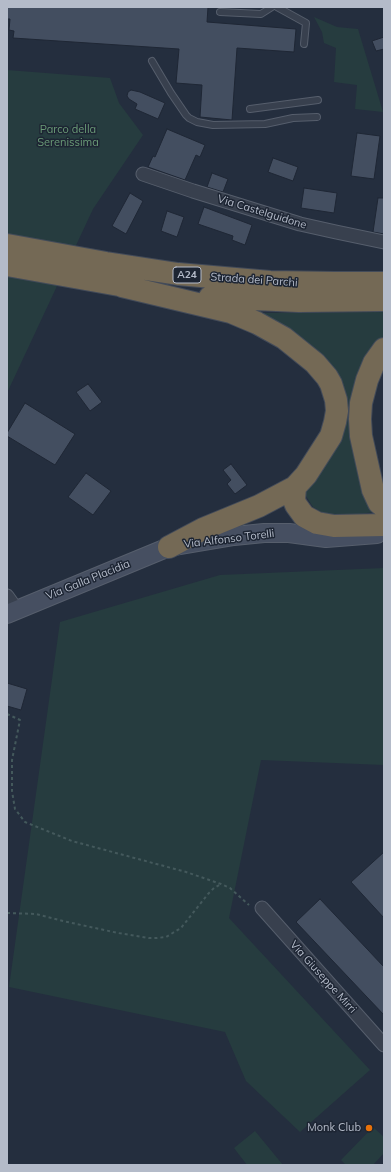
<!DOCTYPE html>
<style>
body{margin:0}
#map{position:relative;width:391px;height:1172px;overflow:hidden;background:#242e3e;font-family:Mulish,sans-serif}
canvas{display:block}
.frame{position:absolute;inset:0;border:8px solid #b4bbc9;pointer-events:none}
</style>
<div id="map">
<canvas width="391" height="1172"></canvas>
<div class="frame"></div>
</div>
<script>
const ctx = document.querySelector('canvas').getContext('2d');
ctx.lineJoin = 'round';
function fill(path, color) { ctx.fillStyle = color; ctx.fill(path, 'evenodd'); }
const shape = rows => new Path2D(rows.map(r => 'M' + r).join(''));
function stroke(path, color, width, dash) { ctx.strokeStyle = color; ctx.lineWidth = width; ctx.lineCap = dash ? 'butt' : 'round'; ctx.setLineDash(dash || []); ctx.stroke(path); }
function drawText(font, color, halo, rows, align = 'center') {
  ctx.font = font + ' Mulish,sans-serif'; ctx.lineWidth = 3; ctx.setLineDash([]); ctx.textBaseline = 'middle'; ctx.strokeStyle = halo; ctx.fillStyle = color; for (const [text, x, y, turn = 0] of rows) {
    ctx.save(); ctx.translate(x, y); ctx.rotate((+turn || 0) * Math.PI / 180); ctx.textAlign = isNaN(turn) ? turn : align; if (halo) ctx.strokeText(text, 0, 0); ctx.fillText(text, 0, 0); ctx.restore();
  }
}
fill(shape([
 [314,17,337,27,358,29,383,112,355,109,357,85,334,82,336,48,324,43,322,32],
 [7,70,110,78,119,103,143,135,93,209,7,393],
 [384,312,384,336,379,341,365,362,374,512,339,517,326,515,313,507,304,493,344,402,256,313],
 [384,568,384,765,261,760,229,918,370,1070,300,1132,246,1081,225,1032,9,987,60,622,220,575],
 [373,1127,384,1137,384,1153,373,1165,346,1165,341,1160],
 [255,1131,283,1165,247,1165,234,1148]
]), '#263c3f');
const building = shape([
 [7,7,208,7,207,22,296,29,294,52,237,48,232,120,200,117,202,85,176,83,179,49,13,38,14,31,9,30,10,19,7,19,7,7],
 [384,37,384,49,376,51,372,41,384,37],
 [131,90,140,92,165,103,158,119,135,109,137,104,129,99,127,96,128,92,131,90],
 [167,129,205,145,200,157,196,155,185,180,148,167,153,156,155,157,167,129],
 [357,133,380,136,374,179,351,176,357,133],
 [273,158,298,167,293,181,268,172,273,158],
 [212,173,228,179,223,192,207,187,212,173],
 [304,188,337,193,334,213,301,208,304,188],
 [130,193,143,201,126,234,112,226,130,193],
 [378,198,384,198,384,234,373,232,378,198],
 [204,207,252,225,245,245,232,240,233,236,198,224,204,207],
 [167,211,184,217,177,237,161,231,167,211],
 [88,384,102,402,90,411,76,392,88,384],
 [25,403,75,434,55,465,7,436,7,433,25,403],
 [231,464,247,485,235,494,227,484,231,480,223,470,231,464],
 [86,473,111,491,93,515,68,497,86,473],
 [7,683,27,689,21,710,7,706,7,683],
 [384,852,384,918,351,882,384,852],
 [320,899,384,967,384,1015,296,922,320,899]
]);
fill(building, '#434e60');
stroke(building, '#1f2735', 1);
const lane = shape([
 [277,7,306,23,304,44],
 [220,12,261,14,272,7],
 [152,61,171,93,186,115,189,118,197,122,213,125,265,124,293,118,317,117],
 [250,109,318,100]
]);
const street = shape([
 [143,174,193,191,300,224,336,232,384,242],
 [7,596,17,610],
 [262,908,384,1045]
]);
const secondary = shape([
 [7,614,169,547,234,536,264,533,289,533,326,538,377,534]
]);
const highway = shape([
 [7,245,106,263,178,274,270,282,335,283,384,283],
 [7,265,136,288],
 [122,286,231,312,257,323,284,338,315,363,327,377,331,384,336,400,337,411,335,422,331,436,306,475,295,487,259,506,203,529,169,547],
 [210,297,299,301,384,300],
 [384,349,374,363,367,380,361,403,360,419,361,436,373,490,379,503,384,507],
 [295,487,294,500,296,505,304,516,317,523,334,526,384,525]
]);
stroke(lane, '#565e6c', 8);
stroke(street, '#565e6c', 15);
stroke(secondary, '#565e6c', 20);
stroke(highway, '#434b59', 24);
stroke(shape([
 [7,714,20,720,12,760,12,791,15,809,25,822,72,841,186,872,221,884,230,888,249,905],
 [7,913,36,914,63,921,118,933,149,938,157,938,166,937,181,928,208,894,214,888,221,884]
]), '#44595c', 2, [3, 3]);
stroke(lane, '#38404e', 6);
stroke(street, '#38404e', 13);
stroke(secondary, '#464f61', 18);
stroke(highway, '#746955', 22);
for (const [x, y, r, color] of [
 [369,1128,4,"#e8710a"]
]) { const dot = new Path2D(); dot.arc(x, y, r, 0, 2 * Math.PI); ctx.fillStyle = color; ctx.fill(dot); stroke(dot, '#1d2533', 1.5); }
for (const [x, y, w] of [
 [187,275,28]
]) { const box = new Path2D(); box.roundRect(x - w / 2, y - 8, w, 16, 3); ctx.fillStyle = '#1d2533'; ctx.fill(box); stroke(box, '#b4bbc9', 1); }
drawText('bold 10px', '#b4bbc9', null, [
 ["A24",187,275]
]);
drawText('11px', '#6a9b77', '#1d2533', [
 ["Parco della",68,130],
 ["Serenissima",68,143]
]);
drawText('11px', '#b4bbc9', '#1d2533', [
 ["Via Castelguidone",262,212,17],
 ["Strada dei Parchi",254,280,4],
 ["Via Alfonso Torelli",229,539,-7],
 ["Via Galla Placidia",88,580,-22],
 ["Via Giuseppe Mirri",323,977,48]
]);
drawText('11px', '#b4bbc9', '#1d2533', [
 ["Monk Club",361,1128]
], 'right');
</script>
